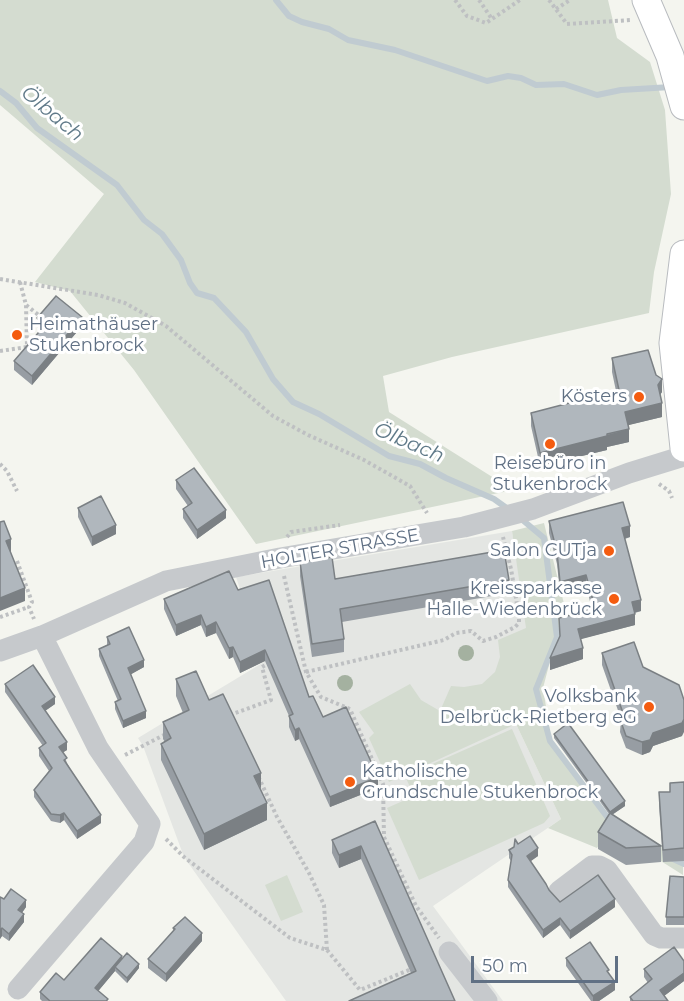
<!DOCTYPE html>
<meta charset="utf-8">
<style>
body{margin:0}
#map{position:relative;width:684px;height:1001px;overflow:hidden;background:#f4f5ef;font-family:Montserrat,sans-serif}
canvas{display:block}
.scale{position:absolute;left:471px;top:956px;width:147px;height:27px;box-sizing:border-box;border:3px solid #607084;border-top:0;padding-left:8px;font-size:18px;line-height:21px;white-space:nowrap;color:#607084;-webkit-text-stroke:4px #fff;paint-order:stroke}
</style>
<div id="map">
<canvas width="684" height="1001"></canvas>
<div class="scale">50 m</div>
</div>
<script>
const ctx = document.querySelector('canvas').getContext('2d');
ctx.lineJoin = 'round';
function fill(path, color) { ctx.fillStyle = color; ctx.fill(path, 'evenodd'); }
const shape = rows => new Path2D(rows.map(r => 'M' + r).join(''));
function stroke(path, color, width, dash) { ctx.strokeStyle = color; ctx.lineWidth = width; ctx.lineCap = dash ? 'butt' : 'round'; ctx.setLineDash(dash || []); ctx.stroke(path); }
function drawText(font, color, halo, rows, align = 'center') {
  ctx.font = font + ' Montserrat,sans-serif'; ctx.lineWidth = 6; ctx.setLineDash([]); ctx.textBaseline = 'middle'; ctx.strokeStyle = halo; ctx.fillStyle = color; for (const [text, x, y, turn = 0] of rows) {
    ctx.save(); ctx.translate(x, y); ctx.rotate((+turn || 0) * Math.PI / 180); ctx.textAlign = isNaN(turn) ? turn : align; if (halo) ctx.strokeText(text, 0, 0); ctx.fillText(text, 0, 0); ctx.restore();
  }
}
fill(shape([
 [512,531,527,621,516,724,561,819,433,906,503,1001,286,1001,184,857,143,746,138,738,264,662,236,577]
]), '#e4e6e3');
fill(shape([
 [0,0,608,0,617,38,650,62,665,110,671,194,654,272,649,313,452,357,383,376,389,412,513,490,256,544,134,370,70,291,35,282,104,194,0,105],
 [544,523,569,624,559,627,543,688,551,738,611,820,623,823,673,852,683,861,683,875,610,829,597,848,548,828,561,819,516,724,389,782,369,738,374,733,359,712,410,684,421,700,440,711,451,686,464,687,482,684,495,672,500,657,498,640,526,628,512,531],
 [512,729,550,816,544,823,419,880,387,808,414,796,405,776],
 [287,875,303,912,281,921,265,885]
]), '#d4dcd0');
stroke(shape([
 [276,0,289,16,302,22,329,29,348,40,395,50,487,81,508,76,521,78,536,85,564,84,597,95,621,90,671,87],
 [0,91,16,103,37,128,117,185,144,220,162,234,181,260,190,283,197,293,214,298,246,332,273,379,293,402,319,414,389,456,420,464,446,478,494,499,508,509],
 [519,517,544,538,557,637,536,689,550,741,611,822],
 [671,858,684,864]
]), '#c0cbd1', 6);
const major = shape([
 [646,0,670,56,684,106],
 [684,254,673,343,684,448]
]);
stroke(major, '#b8bbbf', 29);
stroke(shape([
 [455,0,467,16,486,23,520,0],
 [479,0,492,19],
 [549,0,567,24,631,20],
 [556,9,570,0],
 [0,279,98,295,125,303,166,326,273,416,308,435,364,460,410,486,427,513],
 [20,282,26,305,41,317],
 [0,351,27,347,26,305],
 [0,464,7,471,17,491],
 [659,484,669,491,672,498],
 [287,537,291,532,340,525],
 [17,561,32,602,29,607,34,619],
 [284,576,306,672,321,697,350,709,383,784,384,837,416,906,439,938],
 [0,617,29,607],
 [306,672,444,640,456,633,471,631,483,641,496,637,515,627,519,623,519,616,511,569,503,537],
 [230,715,271,700,262,667,269,663],
 [125,755,166,734],
 [166,839,184,857,290,938,327,950,324,905,309,873,277,817,259,778],
 [327,950,360,990,414,968]
]), '#bec0c2', 4, [3, 3]);
stroke(shape([
 [0,651,42,636,166,581,280,558,464,527,533,509,629,473,684,456],
 [559,891,592,866,599,866,607,870,654,935,661,938,684,938],
 [449,952,487,1001],
 [18,989,144,842,150,824,98,748,42,636]
]), '#c6c9cc', 21);
stroke(major, '#fff', 27);
ctx.fillStyle = '#a4b1a0';
for (const [x, y] of [
 [466,653],
 [345,683]
]) { ctx.beginPath(); ctx.arc(x, y, 8, 0, 2 * Math.PI); ctx.fill(); }
fill(shape([
 [37,318,82,326,32,385,14,370,14,361,40,330,37,327],
 [612,358,656,375,662,392,660,395,662,417,628,425,629,442,607,447,607,450,540,466,531,426,531,413,616,391,612,372],
 [176,480,226,518,197,539,183,518,183,509,188,506,176,489],
 [78,508,116,534,92,546,78,517],
 [549,521,630,537,625,539,641,611,635,613,635,625,580,639,583,659,550,670,560,638,559,618,592,609,586,586,560,593,557,564,549,533],
 [300,562,335,579,509,580,509,593,342,622,344,639,344,652,312,657,300,576],
 [238,590,323,717,378,788,330,807,299,739,295,741,289,727,289,716,265,661,240,673,233,657,229,659,216,633,206,637,201,625,176,636,164,609,164,599],
 [107,637,144,667,131,674,146,718,123,728,115,709,115,702,118,701,99,656,99,649,107,645],
 [602,653,643,667,682,736,653,746,650,752,642,755,626,748,620,732,621,719,602,665],
 [176,679,209,700,261,789,267,820,204,850,161,760,161,744,165,742,163,739,163,722,183,713,176,696],
 [5,684,55,704,45,711,67,750,63,752,67,763,101,823,77,839,64,820,60,823,51,821,34,797,34,790,49,771,39,756,39,748,43,746,5,692],
 [554,734,625,806,612,815,661,846,661,862,626,865,598,849,598,832,609,814,554,738],
 [684,782,684,861,663,862,659,805,659,792,670,792],
 [375,821,455,1001,411,973,361,859,339,868,332,853,332,840],
 [518,844,538,856,530,861,549,890,560,902,615,907,570,939,560,925,543,938,508,887,508,880,511,861,509,858,509,850],
 [684,877,684,925,666,925,666,917],
 [4,899,26,907,22,913,24,922,9,941,2,936,0,939],
 [173,928,202,941,166,982,148,968,148,959,173,931],
 [566,958,609,973,615,990,599,1001,591,1001,566,966],
 [122,959,139,968,127,983,115,971,98,991,108,1001,42,1001,40,999,40,992,64,980],
 [684,961,684,981,664,996,668,1001,630,1001,630,997,648,983,644,977,644,969]
]), '#979da3');
fill(shape([
 [82,317,82,326,32,385,32,376],
 [662,379,662,392,658,398,658,385],
 [662,403,662,417,625,426,625,412],
 [629,429,629,442,607,447,607,450,540,466,540,453],
 [226,510,226,518,197,539,197,530],
 [116,525,116,534,92,546,92,537],
 [630,526,630,537,622,539,622,528],
 [11,539,11,552,6,554,6,541],
 [586,575,586,586,560,593,560,582],
 [25,588,25,601,0,611,0,598],
 [641,600,641,611,632,613,632,602],
 [635,614,635,625,578,640,578,629],
 [201,615,201,625,176,636,176,625],
 [216,622,216,633,206,637,206,627],
 [233,647,233,657,229,659,229,648],
 [583,648,583,659,550,670,550,658],
 [265,650,265,661,240,673,240,662],
 [144,660,144,667,128,676,128,668],
 [55,697,55,704,42,713,42,706],
 [146,711,146,718,123,728,123,721],
 [684,719,684,732,682,736,653,746,650,752,642,755,642,742,653,733],
 [299,728,299,739,295,741,295,730],
 [67,742,67,750,59,755,59,747],
 [261,773,261,789,254,776],
 [378,777,378,788,330,807,330,797],
 [625,801,625,806,610,816,610,812],
 [267,803,267,820,204,850,204,834],
 [64,813,64,820,60,823,60,815],
 [101,815,101,823,77,839,77,831],
 [361,846,361,859,339,868,339,855],
 [538,848,538,856,527,864,527,856],
 [615,899,615,907,570,939,570,931],
 [26,900,26,907,18,918,18,910],
 [24,914,24,922,9,941,9,934],
 [560,918,560,925,543,938,543,930],
 [2,928,2,936,0,939,0,931],
 [202,933,202,941,166,982,166,974],
 [122,956,122,963,115,967,115,971,95,995,95,988],
 [139,964,139,968,127,983,127,978],
 [684,973,684,981,660,999,660,990],
 [615,982,615,990,599,1001,593,1001,593,996]
]), '#7b8084');
const building = shape([
 [56,296,82,317,32,376,14,361,45,325,37,318,56,296],
 [648,350,656,375,662,379,658,385,662,403,625,412,629,429,607,434,607,436,540,453,531,413,619,390,612,358,648,350],
 [194,468,226,510,197,530,183,509,192,503,176,480,194,468],
 [101,496,116,525,92,537,78,508,101,496],
 [623,502,630,526,622,528,641,600,632,602,635,614,578,629,583,648,550,658,560,636,559,618,571,615,573,611,573,614,595,608,586,575,560,582,557,552,549,521,623,502],
 [4,521,11,539,6,541,25,588,0,598,0,522,4,521],
 [504,550,509,580,340,609,344,639,312,644,300,562,332,557,335,579,504,550],
 [229,571,238,590,269,580,309,697,313,696,323,717,346,707,378,777,330,797,299,728,295,730,289,716,293,714,265,650,240,662,233,647,229,648,216,622,206,627,201,615,176,625,164,599,229,571],
 [129,627,144,660,128,668,146,711,123,721,115,702,121,699,99,649,110,644,107,637,129,627],
 [634,642,643,667,679,685,684,700,684,719,682,723,653,733,650,740,642,742,626,736,620,719,623,713,602,653,634,642],
 [33,665,55,697,42,706,67,742,59,747,67,758,64,760,101,815,77,831,64,813,60,815,51,814,34,790,52,768,39,748,46,743,5,684,33,665],
 [196,671,209,700,223,694,261,773,254,776,267,803,204,834,161,744,171,738,163,722,189,710,176,679,196,671],
 [568,723,625,801,610,812,554,734,568,723],
 [684,782,684,848,663,850,659,792,670,792,670,783,684,782],
 [610,813,661,846,626,848,598,832,610,813],
 [375,821,455,1001,349,1001,416,971,361,846,339,855,332,840,375,821],
 [530,836,538,848,527,856,546,884,549,890,560,902,598,875,615,899,570,931,560,918,543,930,508,880,512,855,509,850,514,847,515,839,518,844,530,836],
 [670,876,684,877,684,917,666,917,670,876],
 [11,889,26,900,18,910,24,914,9,934,2,928,0,931,0,897,4,899,11,889],
 [185,917,202,933,166,974,148,959,175,929,173,928,185,917],
 [101,938,122,956,95,988,108,999,106,1001,50,1001,40,992,56,973,64,980,101,938],
 [590,942,609,970,607,971,615,982,593,996,566,958,590,942],
 [674,947,684,961,684,973,660,990,668,1001,633,1001,630,997,652,979,644,969,674,947],
 [127,953,139,964,127,978,115,967,127,953]
]);
fill(building, '#b0b7bd');
stroke(building, '#7b8084', 1.5);
for (const [x, y, r, color] of [
 [17,335,6,"#f45c10"],
 [639,397,6,"#f45c10"],
 [550,444,6,"#f45c10"],
 [609,551,6,"#f45c10"],
 [614,599,6,"#f45c10"],
 [649,707,6,"#f45c10"],
 [350,782,6,"#f45c10"]
]) { const dot = new Path2D(); dot.arc(x, y, r, 0, 2 * Math.PI); ctx.fillStyle = color; ctx.fill(dot); stroke(dot, '#fff', 2); }
drawText('18px', '#607084', '#fff', [
 ["Heimathäuser",29,325,"left"],
 ["Stukenbrock",29,346,"left"],
 ["Kösters",627,397],
 ["Reisebüro in",550,464,"center"],
 ["Stukenbrock",550,485,"center"],
 ["Salon CUTja",597,551],
 ["Kreissparkasse",602,589],
 ["Halle-Wiedenbrück",602,610],
 ["Volksbank",637,697],
 ["Delbrück-Rietberg eG",637,718],
 ["Katholische",362,772,"left"],
 ["Grundschule Stukenbrock",362,793,"left"]
], 'right');
drawText('18px', '#607084', '#fff', [
 ["HOLTER STRASSE",340,549,-10]
]);
drawText('italic 20px', '#607a89', '#fff', [
 ["Ölbach",52,114,40],
 ["Ölbach",409,443,23]
]);
</script>
